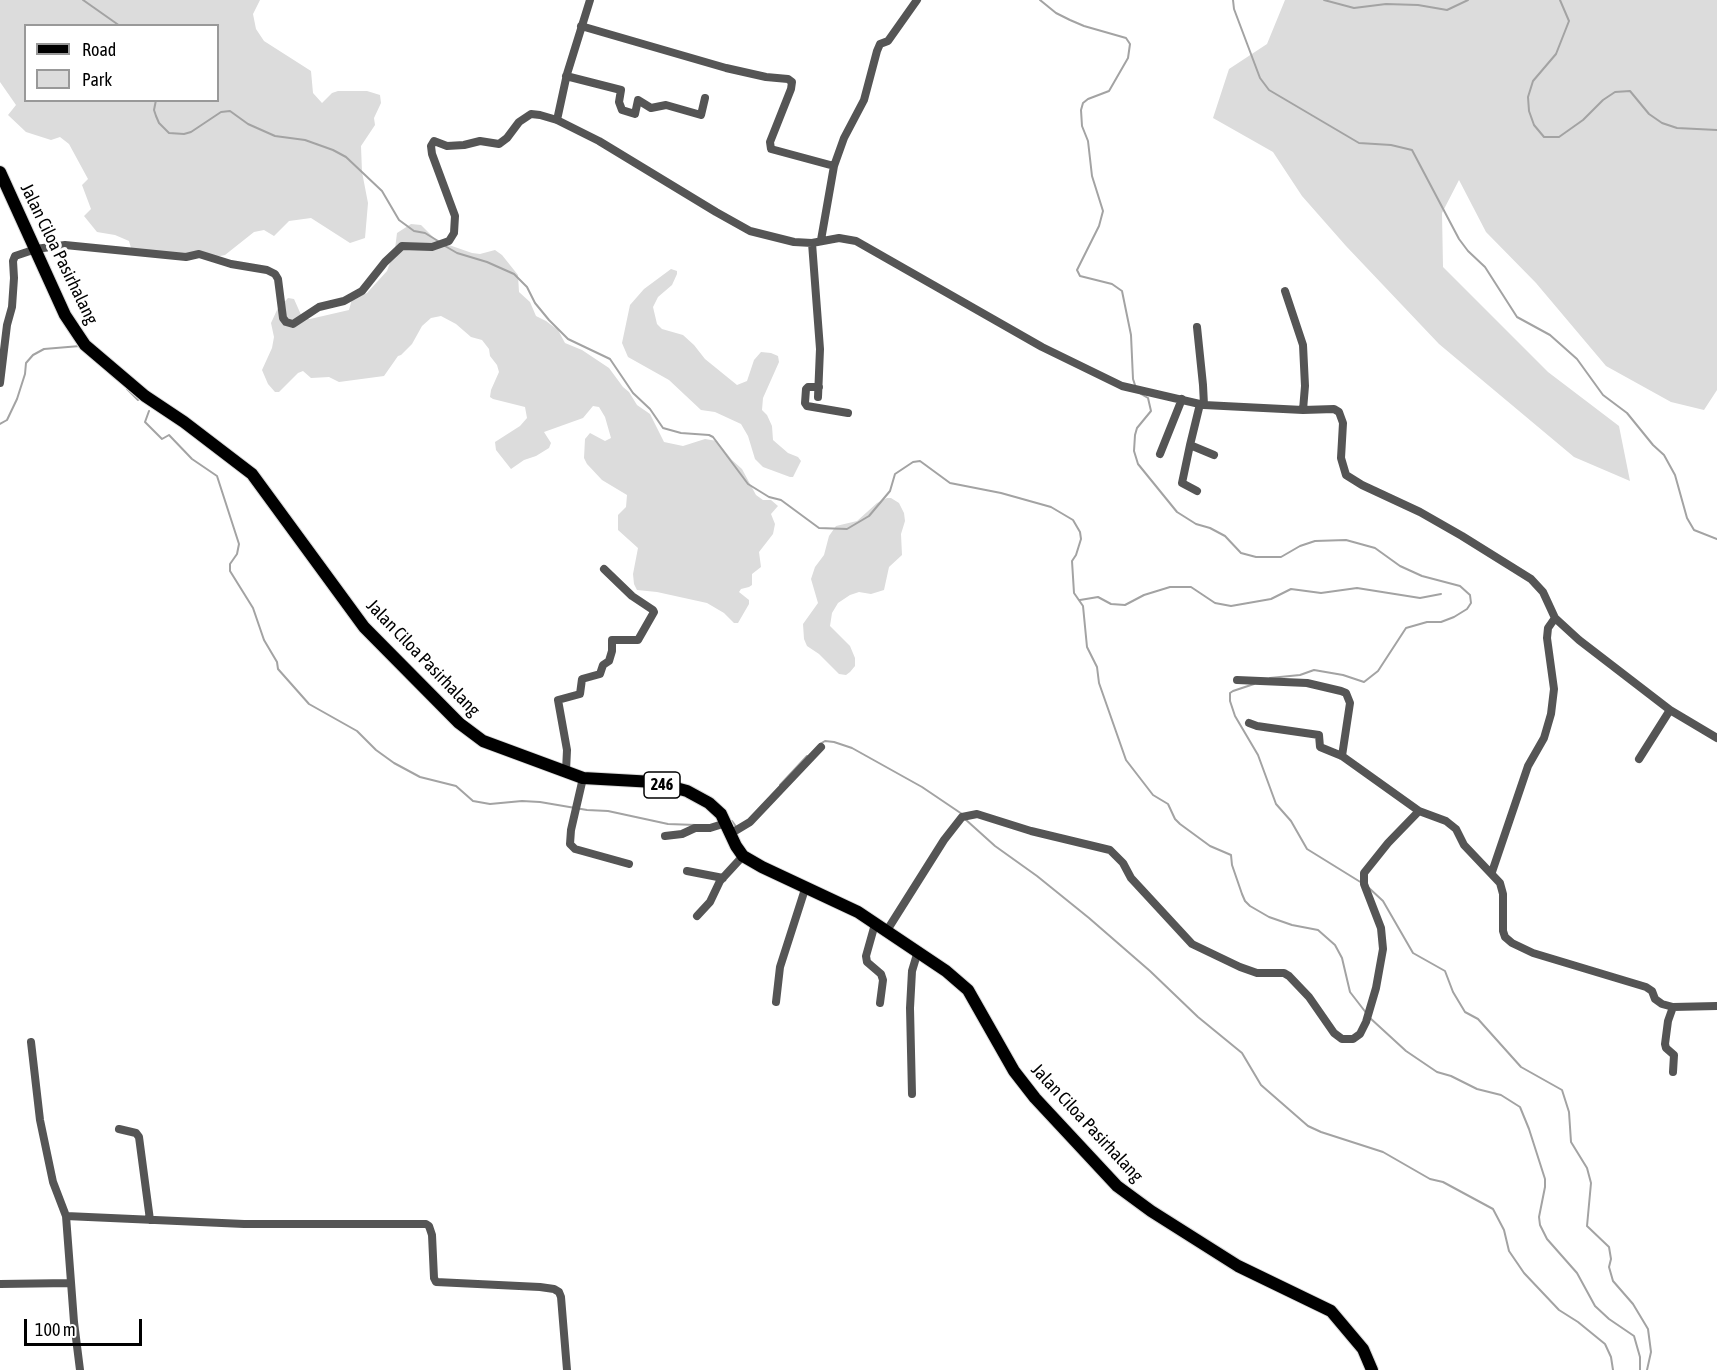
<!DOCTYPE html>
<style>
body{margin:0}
#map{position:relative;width:1717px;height:1370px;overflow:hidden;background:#fff;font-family:"Asap Condensed",sans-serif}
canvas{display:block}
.legend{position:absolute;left:24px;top:24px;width:195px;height:78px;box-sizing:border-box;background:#fff;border:2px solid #999;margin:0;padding:8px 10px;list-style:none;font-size:18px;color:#000}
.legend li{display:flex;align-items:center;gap:12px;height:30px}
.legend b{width:30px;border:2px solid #999}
.scale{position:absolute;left:24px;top:1319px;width:118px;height:27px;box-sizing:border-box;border:3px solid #000;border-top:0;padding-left:8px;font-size:18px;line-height:21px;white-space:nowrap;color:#000;-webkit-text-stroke:4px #fff;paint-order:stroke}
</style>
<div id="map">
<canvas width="1717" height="1370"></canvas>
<ul class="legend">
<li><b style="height:8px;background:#000"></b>Road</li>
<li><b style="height:16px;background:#dcdcdc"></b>Park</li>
</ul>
<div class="scale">100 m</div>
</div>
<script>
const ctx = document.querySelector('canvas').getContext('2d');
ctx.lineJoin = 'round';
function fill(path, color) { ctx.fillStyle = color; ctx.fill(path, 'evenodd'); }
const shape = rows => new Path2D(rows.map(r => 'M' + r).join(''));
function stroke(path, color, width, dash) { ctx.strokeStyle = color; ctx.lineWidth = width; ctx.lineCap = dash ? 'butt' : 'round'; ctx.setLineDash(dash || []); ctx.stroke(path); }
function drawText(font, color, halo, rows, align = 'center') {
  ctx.font = font + ' "Asap Condensed",sans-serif'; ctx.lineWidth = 6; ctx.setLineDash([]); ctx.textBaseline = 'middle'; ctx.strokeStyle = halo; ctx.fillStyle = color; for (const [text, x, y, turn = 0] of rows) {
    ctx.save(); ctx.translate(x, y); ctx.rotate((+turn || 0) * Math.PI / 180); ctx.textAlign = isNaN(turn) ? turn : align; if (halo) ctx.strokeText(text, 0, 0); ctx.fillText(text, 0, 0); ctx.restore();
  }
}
fill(shape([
 [0,0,260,0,253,14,256,29,264,41,311,71,313,93,322,103,332,93,338,91,367,91,380,95,381,103,374,118,375,125,361,146,362,172,368,203,365,238,350,243,311,218,289,221,274,236,264,230,254,232,225,255,215,257,131,248,129,241,115,235,97,232,84,216,91,209,82,185,88,179,69,144,60,137,51,140,26,132,8,115,16,105,0,82],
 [26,26,218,26,218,100,26,100],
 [1285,0,1717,0,1717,390,1704,410,1671,402,1606,366,1536,283,1486,232,1459,180,1442,213,1443,267,1548,372,1619,426,1630,481,1574,457,1439,344,1346,246,1302,196,1273,152,1213,118,1229,69,1267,44],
 [411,224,421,225,438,242,444,241,449,245,472,253,480,254,495,250,502,255,518,275,519,292,530,302,536,316,546,321,558,330,565,343,582,350,609,368,623,387,629,392,637,405,650,414,664,442,683,446,705,439,717,441,732,460,742,469,756,495,763,500,771,500,778,506,771,514,775,524,773,534,759,552,761,567,752,574,752,585,749,587,741,589,739,592,749,600,749,604,738,623,734,623,724,613,707,603,657,592,637,590,634,584,633,574,638,548,618,530,618,515,626,507,627,495,602,480,587,464,584,458,585,439,590,433,605,441,611,438,605,417,599,407,593,406,583,418,544,432,551,443,549,448,536,456,524,460,511,469,496,450,495,442,520,426,527,418,525,407,493,399,490,397,491,390,499,372,497,365,490,356,489,349,482,340,471,337,456,324,441,316,431,318,422,326,412,344,401,355,398,356,384,376,339,382,329,377,311,378,303,371,298,373,279,392,275,392,268,384,262,370,272,348,274,337,271,323,277,310,288,298,294,299,302,317,310,319,349,310,352,299,367,293,387,271,395,249,397,233],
 [671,269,677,271,677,274,672,285,658,297,653,307,657,324,662,329,683,335,694,345,705,359,737,385,747,381,754,360,761,352,771,353,778,356,779,362,763,398,762,410,767,415,772,426,773,440,788,453,798,457,801,461,793,477,790,477,763,467,755,459,748,436,741,424,715,412,701,410,669,380,628,357,622,343,630,305,644,289],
 [887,498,891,498,899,503,904,513,905,521,901,534,902,555,889,567,884,590,871,594,859,592,850,595,838,603,832,613,830,626,850,646,855,658,855,666,850,672,846,675,839,674,819,654,807,646,804,639,803,624,818,603,811,579,815,567,824,555,829,536,836,526,857,521,877,503]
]), '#dcdcdc');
stroke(shape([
 [83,0,120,26],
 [1040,0,1056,13,1070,20,1084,26,1126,38,1130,44,1128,58,1109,91,1088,99,1083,103,1081,110,1082,126,1088,141,1092,176,1103,211,1099,226,1077,270,1080,276,1112,284,1122,291,1131,335,1133,379,1136,388],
 [1233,0,1234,9,1260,78,1269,90,1359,143,1391,145,1412,150,1459,239,1468,251,1485,267,1517,317,1550,335,1577,359,1603,395,1627,413,1653,445,1664,455,1675,475,1687,518,1694,530,1717,539],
 [1324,0,1354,8,1386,4,1418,5,1447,10,1468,0],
 [1560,0,1569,21,1556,54,1533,81,1528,97,1529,111,1534,125,1544,137,1559,137,1583,120,1603,100,1615,92,1630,91,1649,114,1662,123,1677,128,1717,130],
 [156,100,154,110,156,116,159,123,169,133,184,134,191,132,221,112,230,111,248,124,275,136,305,140,333,150,346,157,382,191,399,220,414,231,425,233,438,241],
 [445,246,457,253,487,262,514,274,527,287,535,303,549,320,568,339,610,359,633,393,650,409,663,428,681,433,709,435,713,437,748,484,769,497,781,500,819,528,847,529,869,516,890,491,895,474,913,462,920,461,950,483,1001,493,1051,507,1073,520,1080,532,1081,539,1076,555,1072,561,1074,593,1083,606,1087,647,1097,667,1099,683,1126,760,1153,795,1168,804,1175,819,1180,824,1210,846,1231,855,1232,865,1242,894,1245,901,1250,906,1269,917,1292,925,1318,930,1335,945,1342,958,1350,992,1367,1014],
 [105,369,116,379],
 [127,389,138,400],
 [1141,394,1148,398,1151,411,1137,428,1135,435,1134,451,1138,464,1177,512,1196,524,1210,528,1225,536,1241,553,1256,557,1281,557,1300,546,1315,541,1346,540,1375,548,1400,566,1422,576,1460,586,1470,595,1471,603,1467,609,1454,617,1441,622,1427,622,1406,628,1378,671,1364,682,1343,675,1314,670,1300,675,1270,678],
 [149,411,145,422,162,439,169,435,192,459,217,476,239,544,237,554,230,564,230,571,253,608,264,640,277,662,278,669,309,704,357,731,376,750,394,763,420,777,456,786,473,801,490,804,522,801,540,802,587,810,608,811,668,824,696,825],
 [0,424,7,420,17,399,25,374,26,363,33,355,44,349,80,346],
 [1080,600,1098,597,1111,604,1125,605,1144,595,1170,587,1191,587,1215,603,1231,606,1271,599,1291,589,1321,593,1357,588,1420,598,1441,594],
 [1254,684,1233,691,1230,693,1230,701,1235,716,1258,755,1276,804,1291,821,1307,849,1362,883],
 [820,744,825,741,834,742,852,748,922,787,962,814],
 [780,785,807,756],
 [965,819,995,846,1037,876,1089,918,1150,971,1198,1017,1242,1053,1261,1085,1308,1126,1321,1132,1383,1152,1430,1179,1443,1182,1493,1209,1504,1230,1509,1251,1524,1273,1559,1310,1578,1322,1605,1344,1611,1357,1613,1370],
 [728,821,732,821,737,828],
 [1369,888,1383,901,1413,953,1445,971,1453,992,1465,1012,1478,1019,1521,1067,1562,1090,1569,1112,1571,1142,1587,1168,1591,1183,1587,1226,1609,1247,1611,1259,1609,1267,1613,1281,1633,1304,1648,1329,1651,1352,1647,1370],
 [1370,1018,1406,1051,1437,1072,1451,1076,1477,1089,1501,1095,1520,1107,1529,1129,1545,1179,1545,1187,1539,1217,1540,1225,1547,1239,1577,1273,1595,1306,1609,1319,1634,1336,1640,1357,1640,1370]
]), '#a3a3a3', 2);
const primary = shape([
 [0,172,65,315,85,345,145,396,184,422,252,474,364,627,459,723,483,741,583,778,654,782,687,791,709,803,721,814,736,846,743,856,762,867,858,912,946,971,968,990,1014,1071,1035,1098,1117,1186,1151,1211,1238,1266,1331,1311,1363,1349,1372,1370]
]);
stroke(primary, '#dbdbdb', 14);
stroke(shape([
 [581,26,726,68,766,77,788,79,792,82,791,89,770,142,771,149,834,166],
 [566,76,621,90,619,102,622,110,635,114,638,100,651,108,666,105,701,115,705,98],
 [557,120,567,74,590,0],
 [821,240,834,166,844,138,864,100,877,51,880,44,888,41,917,0],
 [812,243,820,349,818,397],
 [1285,291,1303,345,1305,386,1303,410],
 [1197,327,1203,385,1204,405],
 [0,383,7,325,12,307,14,278,13,261,15,256,36,249,65,245,186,257,199,254,231,264,267,270,275,274,278,279,283,318,286,322,293,324,319,307,344,301,362,291,385,262,402,246,432,247,449,241,454,233,455,216,432,154,431,146,434,141,447,146,464,145,480,141,499,144,507,138,519,122,531,114,540,115,557,120,599,141,716,212,750,231,794,242,812,243,839,238,856,241,1042,347,1122,386,1204,405,1303,410,1334,409,1339,412,1343,423,1341,458,1346,475,1362,485,1420,512,1462,536,1531,579,1543,592,1555,618,1579,640,1670,710,1717,738],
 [819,387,808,387,806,389,805,403,807,406,848,413],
 [1200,404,1190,445,1214,455],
 [1190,445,1182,483,1197,491],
 [1160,454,1182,399],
 [1237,680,1307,683,1341,691,1346,693,1350,703,1342,756],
 [1249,723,1257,726,1319,735,1320,747,1342,756,1419,811],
 [1639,759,1670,710],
 [566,771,567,750,558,700,580,694,582,679,600,674,603,665,609,661,612,651,612,640,638,640,654,612,653,610,632,596,604,569],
 [583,778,571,830,570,844,575,849,629,864],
 [730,834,750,822,821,747],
 [665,836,682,834,695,828,710,828,726,823],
 [687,871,723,878],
 [1492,872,1528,766,1544,738,1551,714,1554,689,1547,638,1548,628,1555,618],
 [697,916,710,902,720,881,743,856],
 [875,924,866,956,867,962,881,974,883,980,880,1003],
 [886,932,944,840,962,817,977,814,1031,831,1110,850,1123,863,1131,878,1192,944,1240,967,1257,973,1284,973,1289,976,1309,997,1334,1033,1342,1039,1353,1039,1360,1034,1366,1022,1376,988,1383,949,1381,928,1364,884,1364,873,1388,843,1419,811,1446,821,1456,829,1464,845,1500,883,1503,894,1503,931,1505,937,1512,943,1533,953,1646,987,1652,991,1655,999,1662,1004,1673,1007,1717,1006],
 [776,1002,780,967,806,886],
 [1673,1007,1668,1021,1665,1044,1666,1048,1674,1055,1673,1072],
 [31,1042,40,1120,53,1182,66,1216],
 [912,1094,910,1008,912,971,918,951],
 [119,1129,136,1133,139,1137,150,1220],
 [0,1284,71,1283],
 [80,1370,74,1322,66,1216,244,1224,426,1224,429,1226,432,1235,434,1278,436,1282,540,1287,554,1289,559,1292,561,1297,567,1370]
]), '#555', 8);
stroke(primary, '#000', 12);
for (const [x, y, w] of [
 [662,785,36]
]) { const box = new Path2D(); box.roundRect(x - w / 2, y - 13, w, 26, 4.5); ctx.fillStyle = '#fff'; ctx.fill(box); stroke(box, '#000', 1.5); }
drawText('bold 16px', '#000', null, [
 ["246",662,785]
]);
drawText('18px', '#000', '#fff', [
 ["Jalan Ciloa Pasirhalang",59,254,64],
 ["Jalan Ciloa Pasirhalang",423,658,46],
 ["Jalan Ciloa Pasirhalang",1087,1123,47]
]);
</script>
